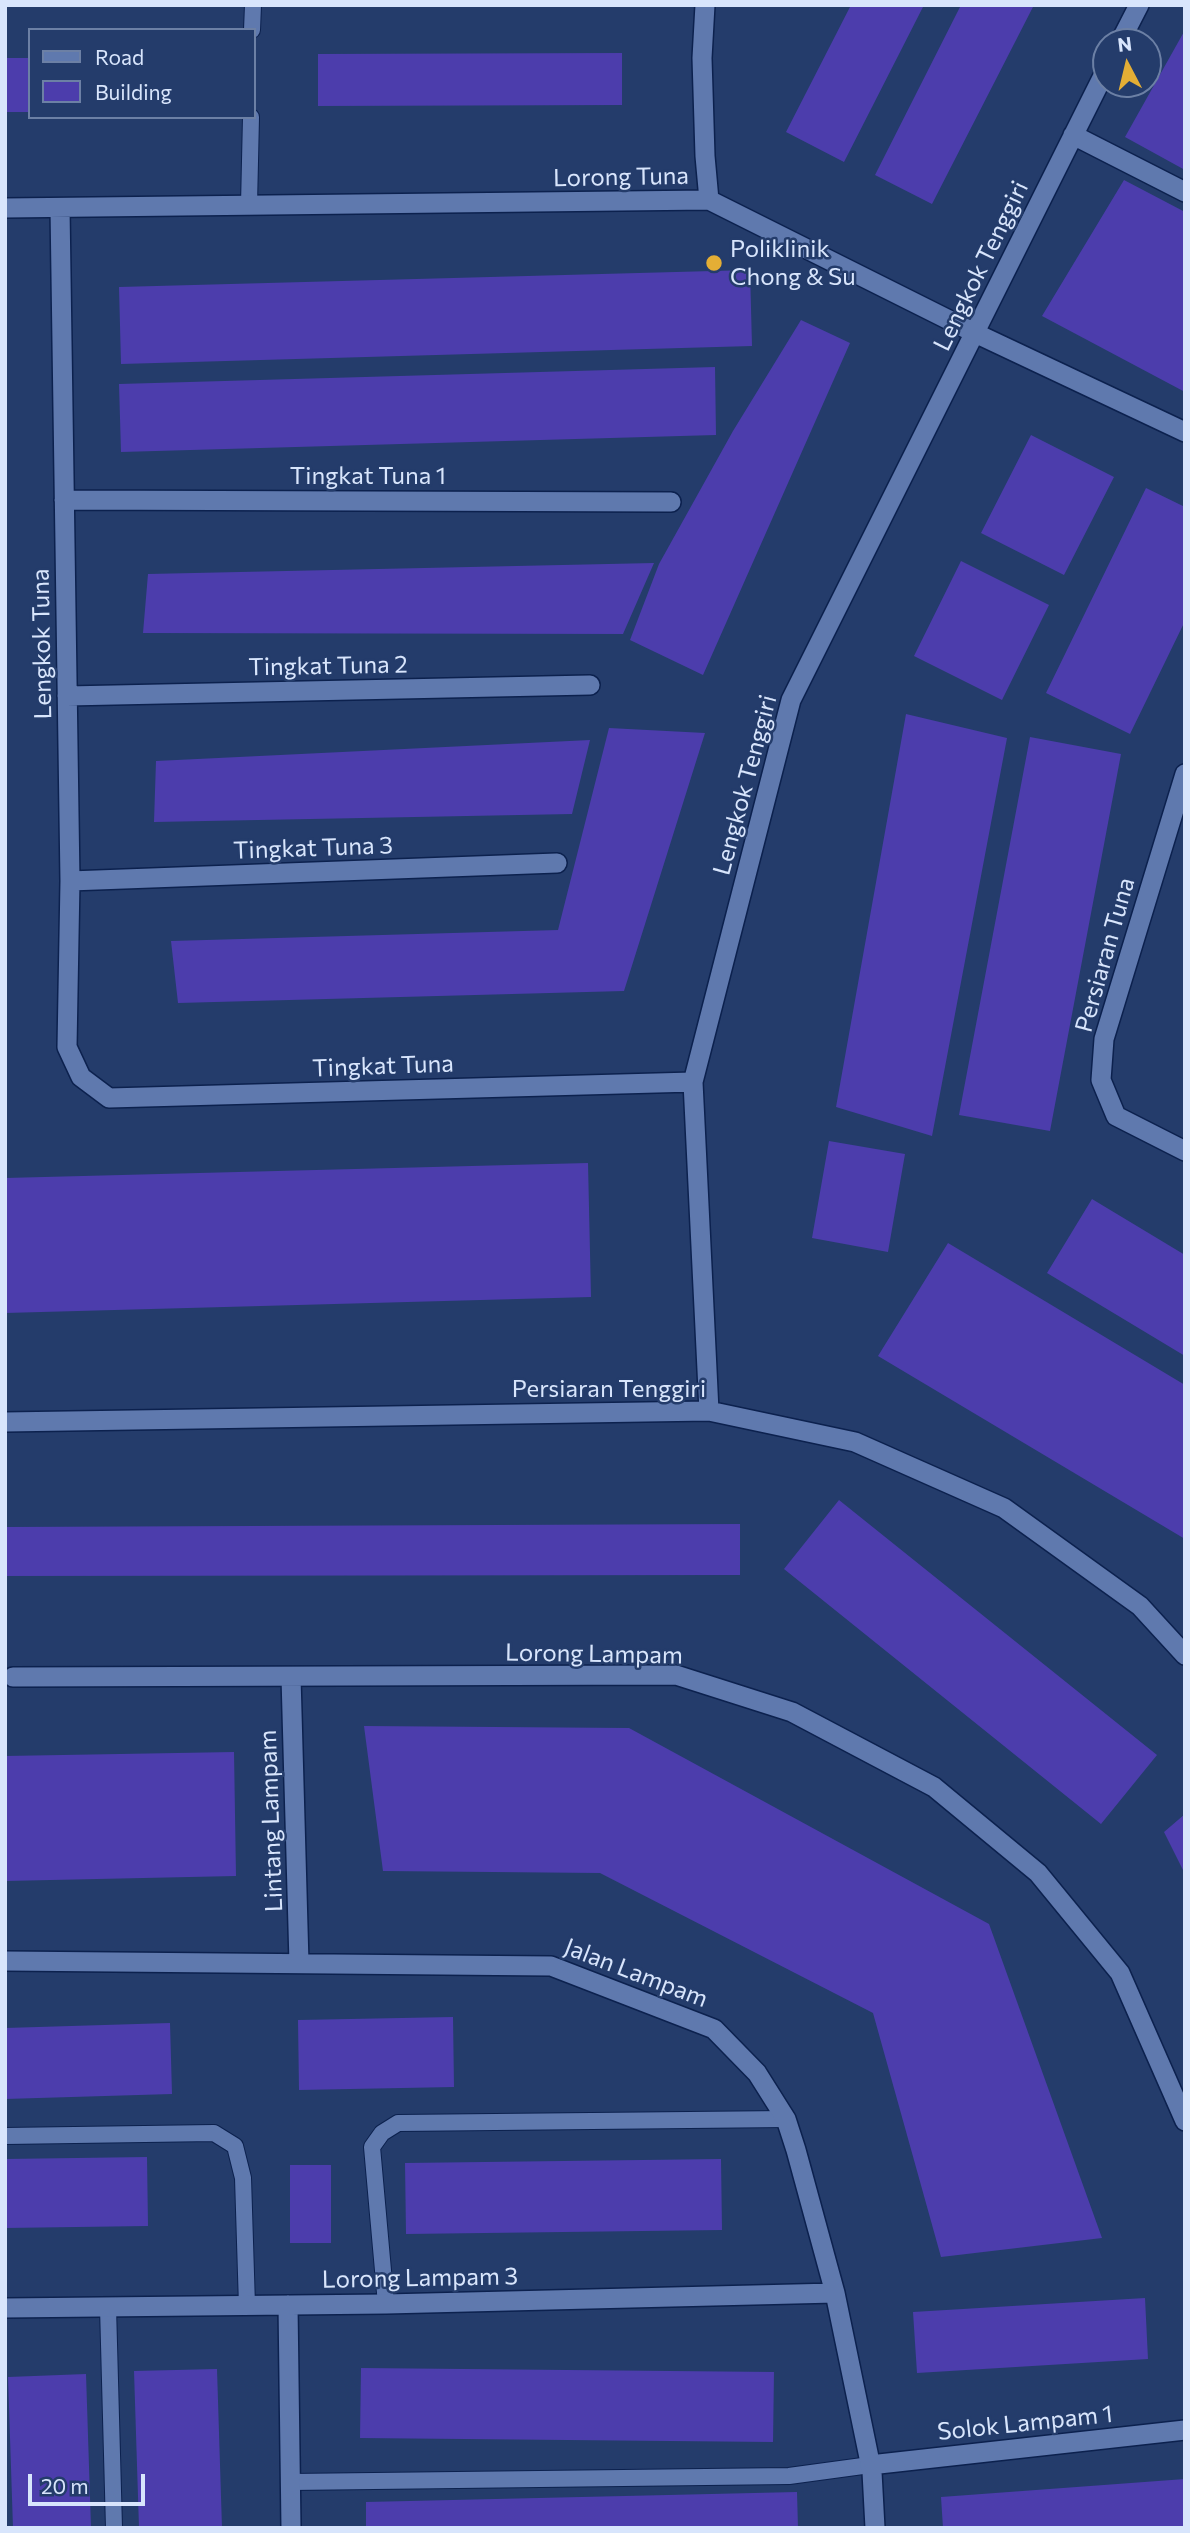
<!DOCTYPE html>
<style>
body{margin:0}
#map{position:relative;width:1190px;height:2533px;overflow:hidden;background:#243c6b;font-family:Commissioner,sans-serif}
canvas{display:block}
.frame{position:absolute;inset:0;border:7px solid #d8e5fc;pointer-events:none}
.legend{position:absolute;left:28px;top:28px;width:228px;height:91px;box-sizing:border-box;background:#243c6b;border:2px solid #6c80a5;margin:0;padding:9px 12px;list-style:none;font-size:21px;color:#d8e5fc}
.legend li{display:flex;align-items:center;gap:14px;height:35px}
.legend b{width:35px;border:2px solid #6c80a5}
.north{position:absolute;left:1092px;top:28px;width:70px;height:70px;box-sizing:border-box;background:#243c6b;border:2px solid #6c80a5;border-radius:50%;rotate:353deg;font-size:19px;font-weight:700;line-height:28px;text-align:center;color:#d8e5fc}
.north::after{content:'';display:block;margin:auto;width:24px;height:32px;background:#e4ae35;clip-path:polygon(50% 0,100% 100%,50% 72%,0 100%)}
.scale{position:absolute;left:28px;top:2474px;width:117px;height:32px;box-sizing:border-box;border:4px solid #d8e5fc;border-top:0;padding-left:9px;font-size:21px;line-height:24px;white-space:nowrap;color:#d8e5fc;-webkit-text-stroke:5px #243c6b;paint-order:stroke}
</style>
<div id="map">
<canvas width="1190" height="2533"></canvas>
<div class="frame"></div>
<ul class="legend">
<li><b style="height:9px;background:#5f79ae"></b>Road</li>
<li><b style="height:19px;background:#4c3dac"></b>Building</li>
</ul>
<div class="north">N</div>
<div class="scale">20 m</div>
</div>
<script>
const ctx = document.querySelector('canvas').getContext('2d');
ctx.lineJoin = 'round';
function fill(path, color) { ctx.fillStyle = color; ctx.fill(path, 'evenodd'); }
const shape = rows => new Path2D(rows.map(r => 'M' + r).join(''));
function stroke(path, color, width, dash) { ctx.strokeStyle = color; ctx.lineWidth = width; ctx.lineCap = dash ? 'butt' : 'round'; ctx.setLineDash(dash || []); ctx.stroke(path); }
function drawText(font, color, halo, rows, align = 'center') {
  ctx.font = font + ' Commissioner,sans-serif'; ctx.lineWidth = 5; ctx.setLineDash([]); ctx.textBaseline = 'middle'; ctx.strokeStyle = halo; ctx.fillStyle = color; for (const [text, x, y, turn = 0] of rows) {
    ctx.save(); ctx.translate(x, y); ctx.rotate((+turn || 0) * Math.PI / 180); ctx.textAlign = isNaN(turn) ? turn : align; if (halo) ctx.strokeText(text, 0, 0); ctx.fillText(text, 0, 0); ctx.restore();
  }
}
fill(shape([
 [851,5,924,5,844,162,786,132],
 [961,5,1034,5,932,204,875,175],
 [1185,30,1185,170,1125,137],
 [622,53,622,105,318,106,318,54],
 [5,58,30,58,30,112,5,112],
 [1124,180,1185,212,1185,392,1042,316],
 [750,270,752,346,121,364,119,287],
 [801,320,850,343,703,675,630,640,659,564,733,431],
 [715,367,716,435,121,452,119,384],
 [1031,435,1114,477,1064,575,981,533],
 [1146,488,1185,507,1185,621,1130,734,1046,693],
 [961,561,1049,605,1002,700,914,656],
 [654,563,623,634,143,633,148,574],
 [906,714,1007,738,932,1136,836,1107],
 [609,728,705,733,624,991,178,1003,171,941,558,930],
 [1030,737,1121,754,1050,1131,959,1115],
 [590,740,572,814,154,822,156,761],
 [829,1141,905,1154,888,1252,812,1238],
 [588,1163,591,1297,5,1313,5,1178],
 [1092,1199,1185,1255,1185,1356,1047,1273],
 [948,1243,1185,1385,1185,1539,878,1356],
 [839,1500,1157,1755,1101,1824,784,1569],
 [740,1524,740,1575,5,1576,5,1527],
 [364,1726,629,1728,989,1924,1102,2238,941,2257,873,2013,600,1873,383,1871],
 [234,1752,236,1876,5,1881,5,1756],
 [1185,1814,1185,1874,1164,1832],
 [453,2017,454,2087,299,2090,298,2020],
 [170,2023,172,2094,5,2099,5,2028],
 [147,2157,148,2226,5,2228,5,2159],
 [721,2159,722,2230,406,2234,405,2163],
 [290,2165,331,2165,331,2243,290,2243],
 [1145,2298,1148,2359,917,2373,913,2312],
 [361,2368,774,2372,773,2442,360,2438],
 [217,2369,222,2528,139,2528,134,2371],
 [86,2374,91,2528,13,2528,8,2377],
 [1185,2479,1185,2528,943,2528,941,2497],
 [797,2492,798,2528,366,2528,366,2502]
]), '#4c3dac');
const service = shape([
 [252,30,253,5],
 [249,205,251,117],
 [5,2136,214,2133,235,2146,243,2178,247,2306],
 [386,2304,372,2147,382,2133,398,2123,786,2119],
 [108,2307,114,2528],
 [291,2482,789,2476,870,2465]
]);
const minor = shape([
 [705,5,702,58,705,156,709,200],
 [1120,42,1139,5],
 [1073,135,1185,192],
 [5,208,709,200,975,333,1185,432],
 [60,208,70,881,67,1047,81,1077,109,1098,693,1082],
 [64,500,671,502],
 [67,696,590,685],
 [1185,774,1104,1039,1101,1080,1116,1116,1185,1151],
 [70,881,557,863],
 [709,1411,693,1082,791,700,1106,70],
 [5,1422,709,1411,855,1442,1004,1508,1140,1606,1185,1655],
 [13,1677,676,1675,792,1712,934,1787,1038,1873,1120,1973,1185,2121],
 [291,1677,299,1963],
 [5,1961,551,1966,714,2029,757,2073,786,2119,796,2150,835,2293,872,2472,875,2528],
 [288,2305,291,2528],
 [5,2308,386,2304,835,2293],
 [870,2465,1185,2430]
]);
stroke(service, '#0c214e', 18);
stroke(minor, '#0c214e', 22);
stroke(service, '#5f79ae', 16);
stroke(minor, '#5f79ae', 19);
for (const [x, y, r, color] of [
 [714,263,9,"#e4ae35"]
]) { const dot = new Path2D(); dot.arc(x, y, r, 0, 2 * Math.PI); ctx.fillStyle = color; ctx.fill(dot); stroke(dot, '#243c6b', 2.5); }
drawText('24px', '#d8e5fc', '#243c6b', [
 ["Lorong Tuna",621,177,-1],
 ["Lengkok Tenggiri",981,266,-64],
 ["Tingkat Tuna 1",368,476],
 ["Lengkok Tuna",42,644,-91],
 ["Tingkat Tuna 2",328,666,-1],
 ["Lengkok Tenggiri",745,785,-75],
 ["Tingkat Tuna 3",313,848,-2],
 ["Persiaran Tuna",1105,955,-74],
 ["Tingkat Tuna",383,1066,-2],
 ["Persiaran Tenggiri",609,1389],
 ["Lorong Lampam",594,1654,1],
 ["Lintang Lampam",271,1821,-92],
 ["Jalan Lampam",636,1973,21],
 ["Lorong Lampam 3",420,2278,-1],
 ["Solok Lampam 1",1025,2423,-6]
]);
drawText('24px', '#d8e5fc', '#243c6b', [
 ["Poliklinik",730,249],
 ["Chong & Su",730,277]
], 'left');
</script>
